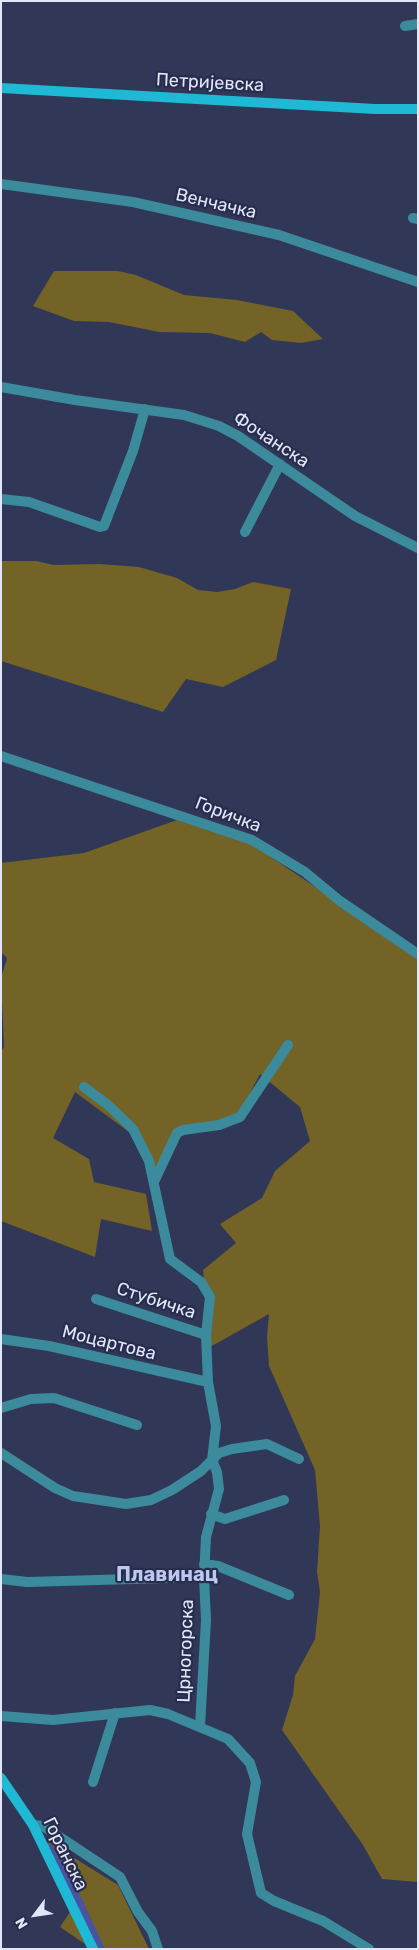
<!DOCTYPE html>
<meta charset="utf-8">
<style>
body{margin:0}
#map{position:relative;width:419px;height:1950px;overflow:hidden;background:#313757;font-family:Rubik,sans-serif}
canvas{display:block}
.frame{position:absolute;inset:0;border:2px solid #e1e6fb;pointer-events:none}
.north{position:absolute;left:10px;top:1890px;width:50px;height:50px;-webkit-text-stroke:4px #272d4c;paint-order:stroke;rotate:239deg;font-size:14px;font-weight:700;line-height:20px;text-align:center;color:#e1e6fb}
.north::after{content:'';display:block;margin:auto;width:18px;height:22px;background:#e1e6fb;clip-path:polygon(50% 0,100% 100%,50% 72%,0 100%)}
</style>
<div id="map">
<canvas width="419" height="1950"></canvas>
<div class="frame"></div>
<div class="north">N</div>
</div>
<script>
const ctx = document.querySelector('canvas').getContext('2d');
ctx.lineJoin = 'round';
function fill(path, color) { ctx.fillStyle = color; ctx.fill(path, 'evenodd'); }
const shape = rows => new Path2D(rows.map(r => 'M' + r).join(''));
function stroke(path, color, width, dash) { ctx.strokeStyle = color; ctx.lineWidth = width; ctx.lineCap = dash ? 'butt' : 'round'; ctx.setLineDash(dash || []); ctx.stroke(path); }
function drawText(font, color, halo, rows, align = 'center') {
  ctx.font = font + ' Rubik,sans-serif'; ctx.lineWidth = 4.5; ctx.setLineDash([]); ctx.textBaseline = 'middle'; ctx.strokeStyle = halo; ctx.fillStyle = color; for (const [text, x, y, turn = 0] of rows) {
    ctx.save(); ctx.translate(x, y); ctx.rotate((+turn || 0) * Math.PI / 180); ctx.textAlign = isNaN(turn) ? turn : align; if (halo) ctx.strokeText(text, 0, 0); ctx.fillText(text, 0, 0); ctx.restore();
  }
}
fill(shape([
 [54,271,118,271,136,275,184,295,237,300,293,311,323,339,301,343,272,340,261,332,245,342,210,333,159,332,109,322,74,321,33,306],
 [1,561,36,561,54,565,100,564,139,567,177,578,198,590,217,592,235,589,253,582,291,589,276,660,223,687,186,679,163,712,1,661],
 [177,820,253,845,418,956,418,1882,382,1879,363,1845,282,1730,293,1695,295,1676,315,1639,320,1592,317,1572,320,1526,315,1470,269,1366,267,1337,269,1314,210,1347,203,1270,236,1243,220,1224,262,1198,275,1171,310,1141,300,1107,260,1074,238,1116,176,1130,154,1171,129,1132,75,1092,53,1138,89,1159,94,1182,146,1194,152,1231,101,1219,95,1257,1,1221,1,1052,4,1047,1,978,7,958,1,952,1,863,84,853],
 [45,1840,118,1885,149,1949,100,1949,71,1886],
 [70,1912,85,1944,60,1927]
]), '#736326');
stroke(shape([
 [49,1849,71,1886,100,1949]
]), '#49539f', 9);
stroke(shape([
 [405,26,418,24],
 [1,184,133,202,279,235,418,282],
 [413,218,418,219],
 [1,387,75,400,184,415,219,426,238,436,355,516,418,548],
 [1,499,29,502,100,527,104,526,133,451,145,409],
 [245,532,280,464],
 [1,756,252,840,305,872,340,901,418,954],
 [84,1087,108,1105,133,1129,149,1161,170,1259,201,1282,210,1297,206,1335,208,1382,216,1426,212,1460,217,1472,219,1489,206,1537,204,1577,206,1620,200,1726],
 [154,1182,177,1133,183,1130,219,1125,240,1117,288,1045],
 [96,1299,206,1335],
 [1,1339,49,1346,208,1382],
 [1,1408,31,1399,54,1398,137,1425],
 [1,1453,55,1488,73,1496,126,1504,151,1500,172,1490,201,1471,219,1453,232,1449,267,1444,299,1459],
 [211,1514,225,1519,284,1500],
 [204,1564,218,1566,289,1595],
 [1,1579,27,1582,204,1577],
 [1,1716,53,1720,150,1710,168,1714,228,1739,250,1763,256,1782,247,1834,261,1893,274,1901,323,1921,369,1949],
 [93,1782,115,1713],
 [33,1825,43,1826,120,1877,138,1912,152,1931,158,1949]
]), '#3c8b9d', 10);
stroke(shape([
 [1,88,375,109,418,109],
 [1,1778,33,1825,93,1949]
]), '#1db9d5', 10);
drawText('18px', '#e1e6fb', '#272d4c', [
 ["Петријевска",210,83,3],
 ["Венчачка",216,204,13],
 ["Фочанска",271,440,33],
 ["Горичка",228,815,21],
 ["Стубичка",156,1301,18],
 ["Моцартова",109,1343,14],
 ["Црногорска",186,1651,-88],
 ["Горанска",65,1854,64]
]);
drawText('bold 20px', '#bec8ef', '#272d4c', [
 ["Плавинац",167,1575]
]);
</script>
